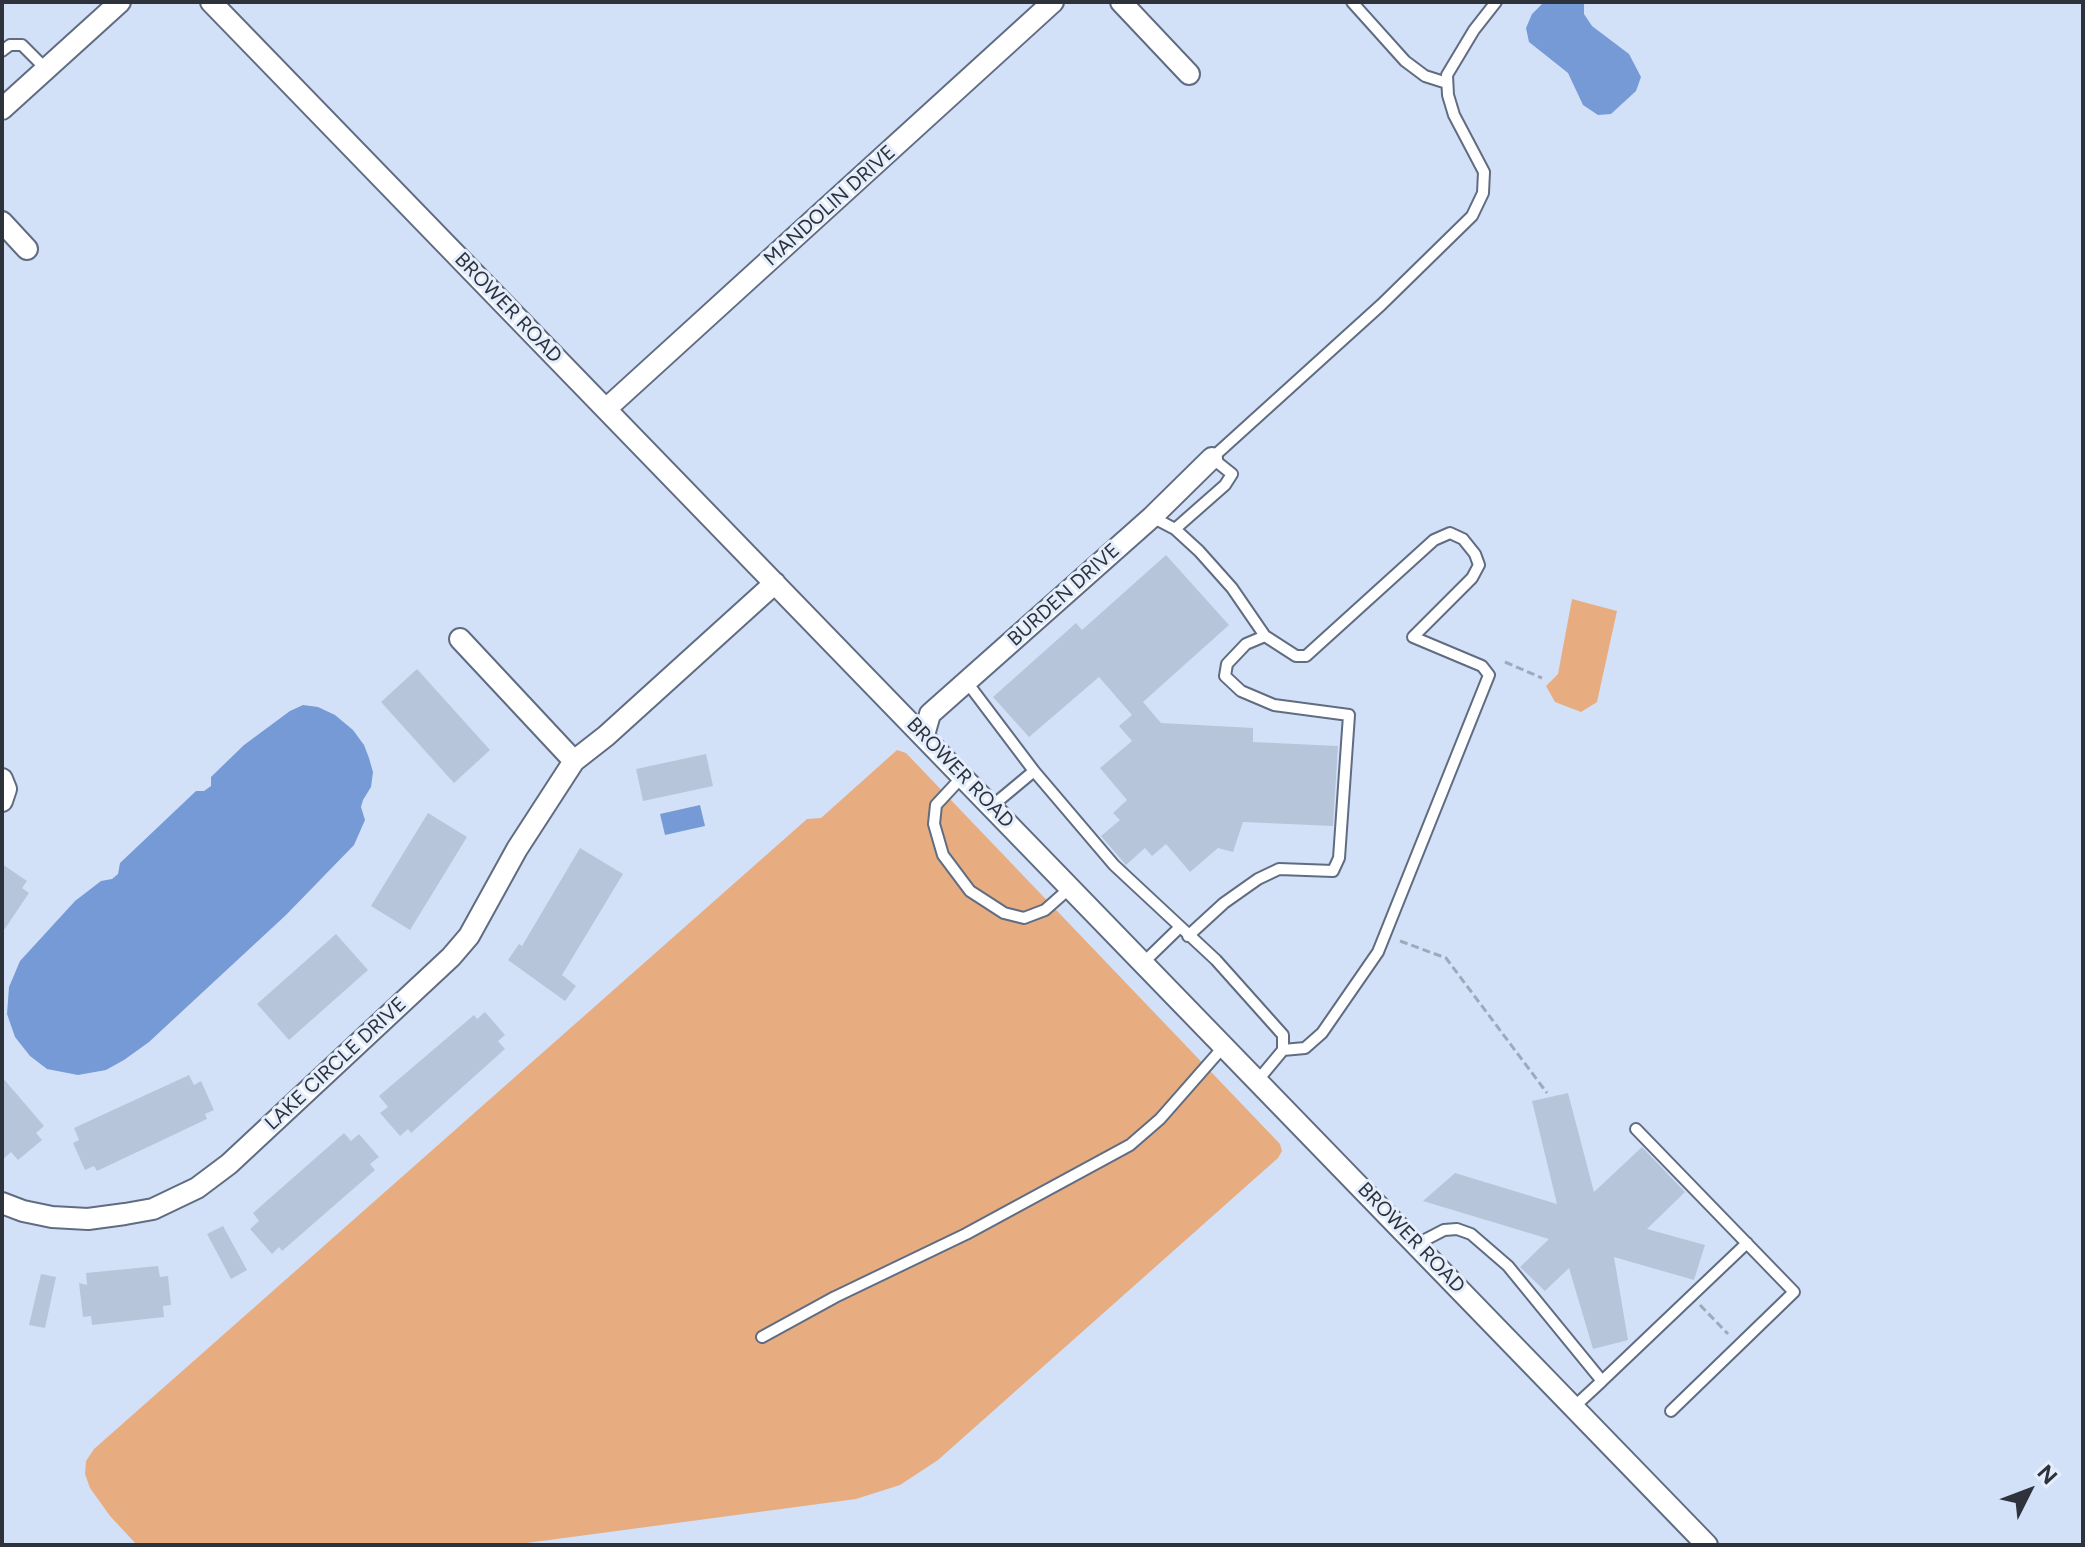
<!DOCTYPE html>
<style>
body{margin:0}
#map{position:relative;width:2085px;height:1547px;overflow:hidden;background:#d3e1f8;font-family:Figtree,sans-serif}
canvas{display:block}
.frame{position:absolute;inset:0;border:4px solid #2d323b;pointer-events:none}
.north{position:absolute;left:1989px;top:1451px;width:80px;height:80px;-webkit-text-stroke:6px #e5eefc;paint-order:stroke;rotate:48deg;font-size:22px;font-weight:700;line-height:32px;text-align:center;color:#2d323b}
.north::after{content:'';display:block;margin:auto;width:28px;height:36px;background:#2d323b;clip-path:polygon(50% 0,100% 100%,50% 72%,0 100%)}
</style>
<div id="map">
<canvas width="2085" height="1547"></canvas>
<div class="frame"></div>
<div class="north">N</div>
</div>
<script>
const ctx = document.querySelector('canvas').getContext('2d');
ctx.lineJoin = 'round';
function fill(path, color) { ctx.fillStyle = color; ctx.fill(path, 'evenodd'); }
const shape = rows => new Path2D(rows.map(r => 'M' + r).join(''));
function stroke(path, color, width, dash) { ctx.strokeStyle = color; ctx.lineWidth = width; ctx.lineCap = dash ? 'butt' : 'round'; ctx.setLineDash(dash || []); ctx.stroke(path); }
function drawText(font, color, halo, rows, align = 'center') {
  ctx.font = font + ' Figtree,sans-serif'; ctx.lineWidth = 6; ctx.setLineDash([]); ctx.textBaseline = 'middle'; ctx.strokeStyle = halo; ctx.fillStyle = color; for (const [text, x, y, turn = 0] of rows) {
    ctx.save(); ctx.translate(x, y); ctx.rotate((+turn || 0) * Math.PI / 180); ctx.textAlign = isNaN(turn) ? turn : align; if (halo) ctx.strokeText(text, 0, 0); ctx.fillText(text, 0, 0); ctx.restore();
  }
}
fill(shape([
 [1572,599,1617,611,1597,702,1581,712,1555,702,1546,686,1558,674],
 [897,750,906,753,1280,1144,1282,1151,1278,1158,938,1460,900,1485,856,1499,512,1545,137,1545,110,1516,90,1488,85,1474,86,1461,94,1449,807,819,821,818]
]), '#e7ad80');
fill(shape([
 [1544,2,1584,2,1584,14,1592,26,1629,54,1641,77,1636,91,1611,114,1598,115,1583,105,1568,73,1529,42,1526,28,1532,14],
 [303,705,318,707,335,715,353,730,364,745,369,758,373,772,371,787,363,800,361,807,365,820,354,845,286,915,149,1042,124,1060,106,1070,78,1075,47,1069,30,1056,15,1037,7,1014,9,987,20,961,75,901,101,881,112,879,118,874,120,863,196,791,204,791,211,786,211,777,244,745,290,711],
 [700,805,705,826,665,835,660,814]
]), '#769ad6');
fill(shape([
 [1166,555,1229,625,1143,702,1161,723,1253,728,1253,742,1338,746,1333,826,1243,822,1233,852,1218,848,1190,872,1166,844,1152,856,1145,848,1126,865,1101,836,1120,820,1113,813,1127,800,1100,768,1132,741,1119,726,1132,715,1099,677,1029,737,993,697,1076,623,1082,630],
 [417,669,490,750,454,783,381,702],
 [706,754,713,786,643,801,636,769],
 [428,813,467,837,410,930,371,906],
 [580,848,623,874,562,975,576,986,565,1001,508,960,519,944,522,946],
 [2,864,27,881,22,888,29,893,2,933],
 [336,934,368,970,289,1040,257,1004],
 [485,1012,505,1035,498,1041,505,1049,411,1133,408,1129,400,1136,380,1113,388,1107,379,1096,474,1015,477,1019],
 [189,1075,194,1085,201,1081,214,1110,205,1114,207,1119,97,1171,94,1166,85,1170,73,1143,79,1140,74,1128],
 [2,1077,44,1126,36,1133,42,1140,18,1160,11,1152,2,1160],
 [1568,1093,1594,1192,1642,1147,1685,1192,1647,1229,1705,1245,1694,1280,1614,1257,1628,1340,1593,1349,1569,1268,1545,1291,1520,1267,1549,1239,1423,1201,1455,1173,1557,1204,1532,1101],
 [344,1133,351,1141,359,1134,379,1157,370,1164,375,1170,282,1251,279,1247,272,1254,250,1229,259,1221,253,1213],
 [223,1226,247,1270,231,1279,207,1234],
 [158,1266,160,1277,168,1276,171,1305,163,1306,164,1317,92,1325,91,1316,83,1317,79,1283,87,1285,86,1273],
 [41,1274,56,1277,45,1328,29,1325]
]), '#b7c5db');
const service = shape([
 [1352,2,1405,61,1425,76,1447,83],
 [2,51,10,45,22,45,46,69],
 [1152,517,1175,529,1225,485,1232,474,1212,458,1381,305,1472,216,1483,193,1484,172,1454,115,1448,95,1447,75,1474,30,1496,2],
 [1175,529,1199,551,1232,588,1265,636],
 [966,681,1034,771],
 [963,776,936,805,934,824,943,855,970,891,1004,913,1024,918,1045,910,1071,887],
 [992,806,1034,771,1114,865,1216,960,1283,1035,1283,1050,1258,1080],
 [1188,936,1224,903,1258,879,1279,869,1333,871,1339,858,1349,715,1274,705,1241,691,1225,676,1227,664,1246,644,1265,636,1296,656,1306,656,1434,540,1450,533,1463,539,1475,554,1479,565,1472,578,1413,637,1482,666,1489,675,1378,952,1322,1033,1305,1048,1283,1050],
 [1144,962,1179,928],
 [1636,1129,1794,1292,1671,1411],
 [1417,1244,1444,1230,1457,1229,1471,1234,1508,1266,1602,1381,1575,1406],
 [762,1337,835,1297,966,1234,1130,1145,1160,1119,1225,1045],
 [1602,1381,1747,1243]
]);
const minor = shape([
 [211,2,1707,1545],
 [1121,2,1189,74],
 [2,109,120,2],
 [2,222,27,249],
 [606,409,1053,2],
 [460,639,574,761],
 [924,735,930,714,1152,517,1212,458],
 [2,779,6,789,2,801],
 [2,1203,23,1211,52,1217,88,1219,125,1214,153,1209,176,1198,197,1188,229,1164,451,957,469,936,517,849,574,761,606,736,775,583]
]);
stroke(service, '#606c81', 14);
stroke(minor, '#606c81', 24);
stroke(shape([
 [1505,662,1542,678],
 [1400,941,1446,958,1547,1093],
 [1700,1305,1728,1334]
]), '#9ea9bc', 3, [8, 4]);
stroke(service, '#fff', 10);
stroke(minor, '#fff', 20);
drawText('20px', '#2d323b', '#e5eefc', [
 ["MANDOLIN DRIVE",830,206,-42],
 ["BROWER ROAD",508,308,46],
 ["BURDEN DRIVE",1064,595,-42],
 ["BROWER ROAD",960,773,46],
 ["LAKE CIRCLE DRIVE",336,1064,-43],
 ["BROWER ROAD",1411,1238,46]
]);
</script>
